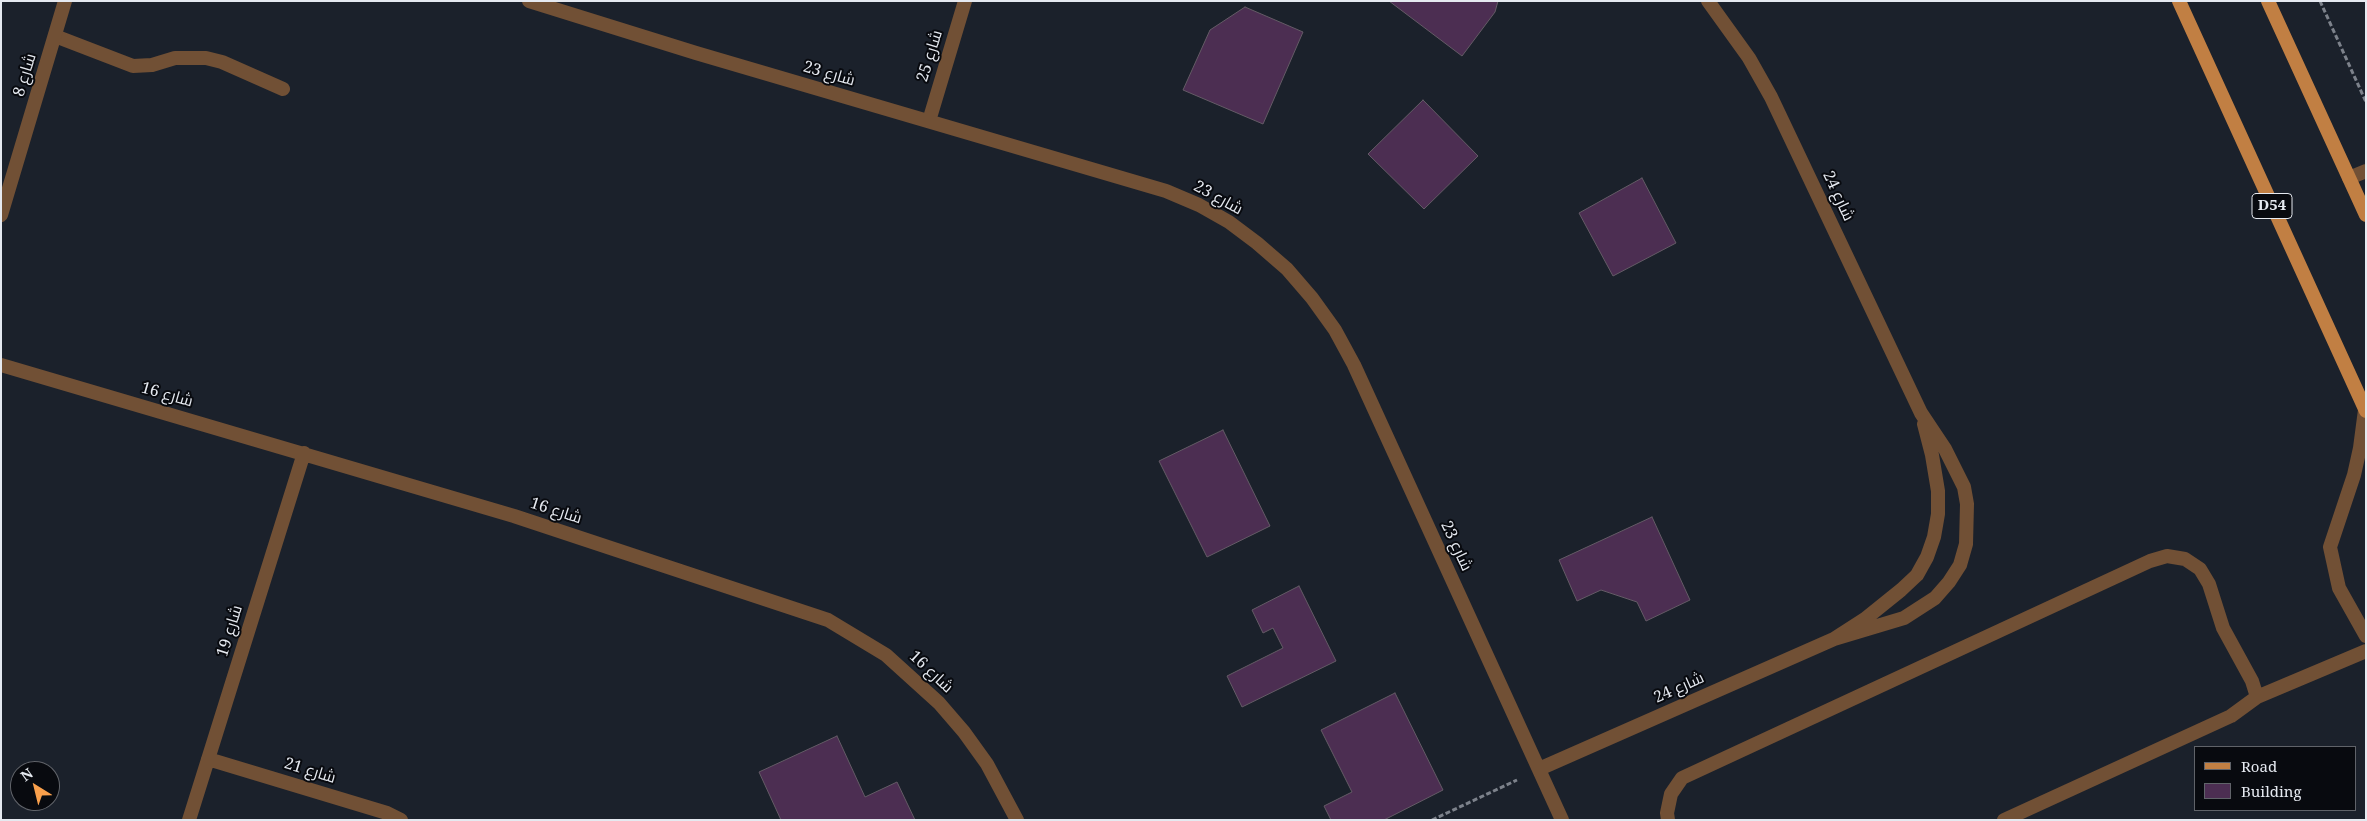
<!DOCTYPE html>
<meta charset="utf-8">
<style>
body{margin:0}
#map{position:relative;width:2367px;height:821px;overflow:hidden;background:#1b212b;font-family:"Noto Serif",serif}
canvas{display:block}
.frame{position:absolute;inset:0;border:2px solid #e5e9f0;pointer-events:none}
.legend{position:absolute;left:2194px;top:746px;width:162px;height:65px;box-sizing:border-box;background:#080a0f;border:1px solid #606369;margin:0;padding:6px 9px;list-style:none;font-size:15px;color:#e5e9f0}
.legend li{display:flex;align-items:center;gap:10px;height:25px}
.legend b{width:25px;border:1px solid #606369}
.north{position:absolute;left:10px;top:761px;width:50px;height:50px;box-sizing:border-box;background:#080a0f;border:1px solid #606369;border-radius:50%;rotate:324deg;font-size:14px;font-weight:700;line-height:20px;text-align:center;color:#e5e9f0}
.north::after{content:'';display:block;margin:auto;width:18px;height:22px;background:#f9a04c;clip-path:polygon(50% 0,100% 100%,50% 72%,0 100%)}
</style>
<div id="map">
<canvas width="2367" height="821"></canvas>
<div class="frame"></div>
<ul class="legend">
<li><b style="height:6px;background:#c17f43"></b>Road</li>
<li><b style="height:14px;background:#4c2e52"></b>Building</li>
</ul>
<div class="north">N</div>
</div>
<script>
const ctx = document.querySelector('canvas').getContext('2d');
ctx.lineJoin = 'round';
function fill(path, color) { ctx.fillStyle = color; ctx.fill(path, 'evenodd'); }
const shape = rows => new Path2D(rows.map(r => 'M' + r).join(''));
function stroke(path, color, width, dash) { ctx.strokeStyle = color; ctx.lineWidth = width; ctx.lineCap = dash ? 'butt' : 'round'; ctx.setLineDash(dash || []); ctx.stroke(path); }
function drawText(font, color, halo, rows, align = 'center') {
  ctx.font = font + ' "Noto Serif",Cairo,serif'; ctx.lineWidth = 4; ctx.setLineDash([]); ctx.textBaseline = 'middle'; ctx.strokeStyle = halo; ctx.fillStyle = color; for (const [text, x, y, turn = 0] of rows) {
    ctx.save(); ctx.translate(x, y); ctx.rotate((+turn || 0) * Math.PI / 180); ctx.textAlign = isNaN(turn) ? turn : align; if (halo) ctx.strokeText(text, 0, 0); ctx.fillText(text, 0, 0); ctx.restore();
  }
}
const building = shape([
 [1389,1,1498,1,1495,12,1462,56,1389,1],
 [1245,7,1303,32,1263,124,1183,90,1210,30,1245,7],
 [1423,100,1478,156,1424,209,1368,154,1423,100],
 [1642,178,1676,243,1613,276,1579,213,1642,178],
 [1223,430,1270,526,1207,557,1159,461,1223,430],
 [1652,517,1690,600,1646,621,1637,602,1601,590,1577,601,1559,560,1652,517],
 [1299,586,1336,661,1242,707,1227,676,1283,648,1273,628,1263,633,1252,610,1299,586],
 [1395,693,1443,790,1384,820,1331,820,1324,806,1352,792,1321,730,1395,693],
 [837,736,865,797,897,782,915,820,781,820,759,772,837,736]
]);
fill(building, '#4c2e52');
stroke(building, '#645b66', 1);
stroke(shape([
 [2320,1,2366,102],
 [1432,820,1517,780]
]), '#7d828b', 3, [5, 2.5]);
stroke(shape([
 [55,36,133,66,152,65,175,58,206,58,222,62,283,89],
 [2349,178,2366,171],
 [2365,410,2360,448,2354,475,2330,547,2339,588,2366,636],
 [1668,820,1667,813,1671,794,1682,778,2150,561,2167,556,2185,559,2200,569,2209,584,2223,628,2252,681,2257,697],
 [2004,820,2231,716,2257,697,2366,651]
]), '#715035', 14);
stroke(shape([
 [529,1,696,53,1166,191,1199,205,1229,222,1257,243,1287,269,1312,298,1335,330,1354,365,1562,820],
 [1708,1,1749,58,1771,97,1921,413,1945,449,1964,487,1967,504,1966,544,1960,565,1949,582,1935,598,1904,618,1834,639],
 [929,121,965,1],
 [1,215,65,1],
 [1,365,514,516,828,620,886,655,939,703,964,732,987,764,1017,820],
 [208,759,387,813,401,820],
 [1539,769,1834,639,1865,619,1901,590,1917,575,1927,557,1934,537,1938,514,1938,491,1932,455,1924,424],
 [189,820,304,453]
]), '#715035', 14);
stroke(shape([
 [2179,1,2366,411],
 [2268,1,2366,215]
]), '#c17f43', 14);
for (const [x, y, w] of [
 [2272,206,40]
]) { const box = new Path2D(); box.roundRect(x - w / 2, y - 12.5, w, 25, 4); ctx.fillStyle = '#080a0f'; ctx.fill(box); stroke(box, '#e5e9f0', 1); }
drawText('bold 15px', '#e5e9f0', null, [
 ["D54",2272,206]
]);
drawText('16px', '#e5e9f0', '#080a0f', [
 ["شارع 25",930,56,-73],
 ["شارع 23",829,74,16],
 ["شارع 8",25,75,-73],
 ["شارع 24",1838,196,65],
 ["شارع 23",1218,198,29],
 ["شارع 16",167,395,16],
 ["شارع 16",556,511,18],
 ["شارع 23",1456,546,65],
 ["شارع 19",230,631,-73],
 ["شارع 16",931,672,43],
 ["شارع 24",1679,688,-24],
 ["شارع 21",310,771,17]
]);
</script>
